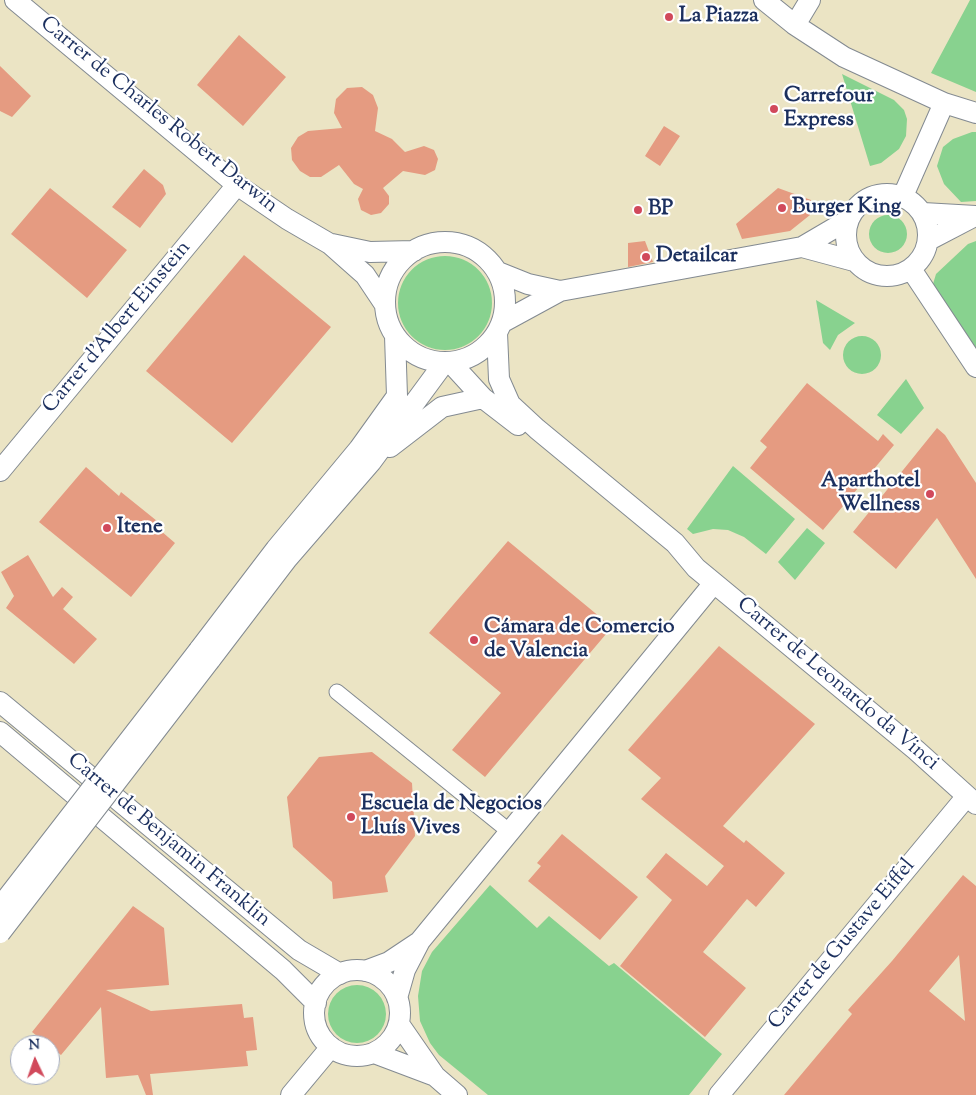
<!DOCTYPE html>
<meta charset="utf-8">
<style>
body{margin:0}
#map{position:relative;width:976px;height:1095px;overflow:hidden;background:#ebe4c4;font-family:"Sorts Mill Goudy",serif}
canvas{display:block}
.north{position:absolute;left:10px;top:1035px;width:50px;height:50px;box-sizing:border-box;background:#fff;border:1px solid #a4acbf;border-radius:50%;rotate:357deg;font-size:14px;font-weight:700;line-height:20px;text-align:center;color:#1b2f5e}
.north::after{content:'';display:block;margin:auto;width:18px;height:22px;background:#d1495b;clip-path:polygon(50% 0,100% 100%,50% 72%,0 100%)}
</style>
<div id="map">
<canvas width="976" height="1095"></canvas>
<div class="north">N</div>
</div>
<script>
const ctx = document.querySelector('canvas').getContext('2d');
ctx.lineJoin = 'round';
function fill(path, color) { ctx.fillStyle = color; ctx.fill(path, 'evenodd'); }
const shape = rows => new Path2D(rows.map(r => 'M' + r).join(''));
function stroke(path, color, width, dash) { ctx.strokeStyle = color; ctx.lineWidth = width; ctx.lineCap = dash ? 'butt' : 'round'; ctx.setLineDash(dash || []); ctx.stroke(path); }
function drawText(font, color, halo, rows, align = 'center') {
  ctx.font = font + ' "Sorts Mill Goudy",serif'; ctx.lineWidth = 4.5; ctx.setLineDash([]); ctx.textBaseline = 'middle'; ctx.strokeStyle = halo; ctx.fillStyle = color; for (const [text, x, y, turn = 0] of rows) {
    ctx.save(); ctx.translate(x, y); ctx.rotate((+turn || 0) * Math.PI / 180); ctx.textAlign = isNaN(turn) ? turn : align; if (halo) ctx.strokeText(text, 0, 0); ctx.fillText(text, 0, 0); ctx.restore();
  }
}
fill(shape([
 [970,0,976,0,976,92,931,73],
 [842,74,894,100,904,110,907,119,906,136,899,149,881,163,870,166],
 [972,132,976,132,976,201,961,202,944,184,937,166,943,147,953,139],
 '869 234a19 19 0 1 1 38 0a19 19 0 1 1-38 0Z',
 [976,241,976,348,933,284,936,274,968,244],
 '398 303a47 47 0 1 1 94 0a47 47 0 1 1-94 0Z',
 [816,300,855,323,838,335,830,350,823,343],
 '843 355a19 19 0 1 1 38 0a19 19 0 1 1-38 0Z',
 [906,379,924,408,901,434,877,415],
 [733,466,795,519,766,554,744,537,728,530,713,529,693,534,687,529],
 [807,528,825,543,795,580,778,562],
 [490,885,537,928,549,916,609,966,614,963,722,1054,689,1095,488,1095,439,1055,430,1043,420,1021,418,996,422,971,432,952],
 '328 1014a29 29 0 1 1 58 0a29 29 0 1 1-58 0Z'
]), '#88d28f');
fill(shape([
 [239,35,286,77,243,126,197,85],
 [0,66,31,96,12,117,0,111],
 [362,87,373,95,378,108,375,131,392,139,405,152,424,146,434,150,438,159,435,170,425,175,403,171,383,188,389,196,389,204,381,213,371,215,361,210,358,199,363,189,354,184,339,165,321,177,310,177,300,171,292,160,291,148,298,137,308,131,342,128,334,113,336,99,347,88],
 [664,126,680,136,660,166,645,156],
 [144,169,163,185,166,194,140,228,112,207],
 [50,188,127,250,87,298,11,234],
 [778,188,811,200,810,215,790,231,742,239,736,224],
 [645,241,653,262,628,267,628,243],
 [244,255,331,327,232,443,146,371],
 [807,383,878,441,883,434,894,445,823,530,750,468,767,447,760,441],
 [937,428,945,435,976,483,976,579,937,518,896,569,853,532],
 [86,467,119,496,121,492,157,521,154,525,175,543,131,597,39,522],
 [508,541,612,627,485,777,452,750,501,693,429,633],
 [28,555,53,597,62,587,73,597,63,609,97,639,74,664,6,608,14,596,1,572],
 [719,646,815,724,723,826,744,843,746,840,785,873,756,907,747,899,703,952,746,988,705,1037,620,966,672,900,646,877,666,853,707,886,724,866,641,799,661,778,628,750],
 [372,752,412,783,415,836,385,876,388,892,333,899,332,882,293,847,287,797,319,757],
 [562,834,638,897,600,940,528,881,541,866,537,863],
 [963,875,976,886,976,1095,784,1095,852,1014,848,1010,892,961],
 [959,955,965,1021,929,991],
 [133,906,164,928,169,985,106,990,151,1011,242,1004,244,1018,253,1017,257,1050,246,1051,248,1066,150,1074,153,1095,146,1095,138,1075,106,1078,101,1007,61,1055,32,1032]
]), '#e59b81');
const pedestrian = shape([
 [337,692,510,832]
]);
const minor = shape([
 [15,0,237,185,287,219,330,244,365,275,385,305],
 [764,0,795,25,844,57,944,103,976,113],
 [795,25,810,0],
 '846 235a41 41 0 1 1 82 0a41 41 0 1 1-82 0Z',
 [903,196,944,103],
 [923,213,976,216],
 [929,240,973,217],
 '385 302a60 60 0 1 1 120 0a60 60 0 1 1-120 0Z',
 [332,244,370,252,414,251],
 [802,247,854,261],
 [911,269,976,367],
 [498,272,528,284,560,291],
 [503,322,560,291,802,247,848,220],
 [497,333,499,379,510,404,537,429,675,543,696,568,916,750,976,804],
 [450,362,483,398,518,425],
 [390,447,442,407,483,398],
 [0,471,237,185],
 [199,650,276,549,359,449,397,396,395,336],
 [210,660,287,559,371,462,444,363],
 [0,702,299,950,340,974],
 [0,732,283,970,316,1003],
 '314 1013a43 43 0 1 1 86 0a43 43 0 1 1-86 0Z',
 [365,971,389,962,419,942],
 [397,998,405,970,420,941,714,583],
 [399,1024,435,1076,457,1095],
 [374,1053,435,1076],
 [291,1095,331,1047],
 [719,1095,967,796]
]);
stroke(pedestrian, '#838a91', 17);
stroke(minor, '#838a91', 22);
stroke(pedestrian, '#fff', 15);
stroke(minor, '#fff', 20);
const minorBridge = shape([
 [0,907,199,650],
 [0,933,210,660]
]);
stroke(minorBridge, '#838a91', 22, []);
stroke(minorBridge, '#fff', 20);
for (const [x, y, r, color] of [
 [669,17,5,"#d1495b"],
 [774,109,5,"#d1495b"],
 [782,208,5,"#d1495b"],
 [638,210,5,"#d1495b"],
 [646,257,5,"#d1495b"],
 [930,494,5,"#d1495b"],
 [107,528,5,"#d1495b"],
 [474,640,5,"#d1495b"],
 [351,817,5,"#d1495b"]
]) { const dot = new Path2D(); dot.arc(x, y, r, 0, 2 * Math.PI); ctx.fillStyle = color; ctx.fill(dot); stroke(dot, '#fff', 2); }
drawText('bold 21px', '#1b2f5e', '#fff', [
 ["La Piazza",679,17],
 ["Carrefour",784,97],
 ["Express",784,121],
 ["Burger King",792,208],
 ["BP",648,210],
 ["Detailcar",656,257],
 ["Aparthotel",920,482,"right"],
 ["Wellness",920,506,"right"],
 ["Itene",117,528],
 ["Cámara de Comercio",484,628],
 ["de Valencia",484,652],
 ["Escuela de Negocios",361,805],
 ["Lluís Vives",361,829]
], 'left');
drawText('21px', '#1b2f5e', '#fff', [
 ["Carrer de Charles Robert Darwin",158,116,39],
 ["Carrer d'Albert Einstein",118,328,-50],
 ["Carrer de Leonardo da Vinci",837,685,40],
 ["Carrer de Benjamin Franklin",168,841,40],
 ["Carrer de Gustave Eiffel",843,945,-50]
]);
</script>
